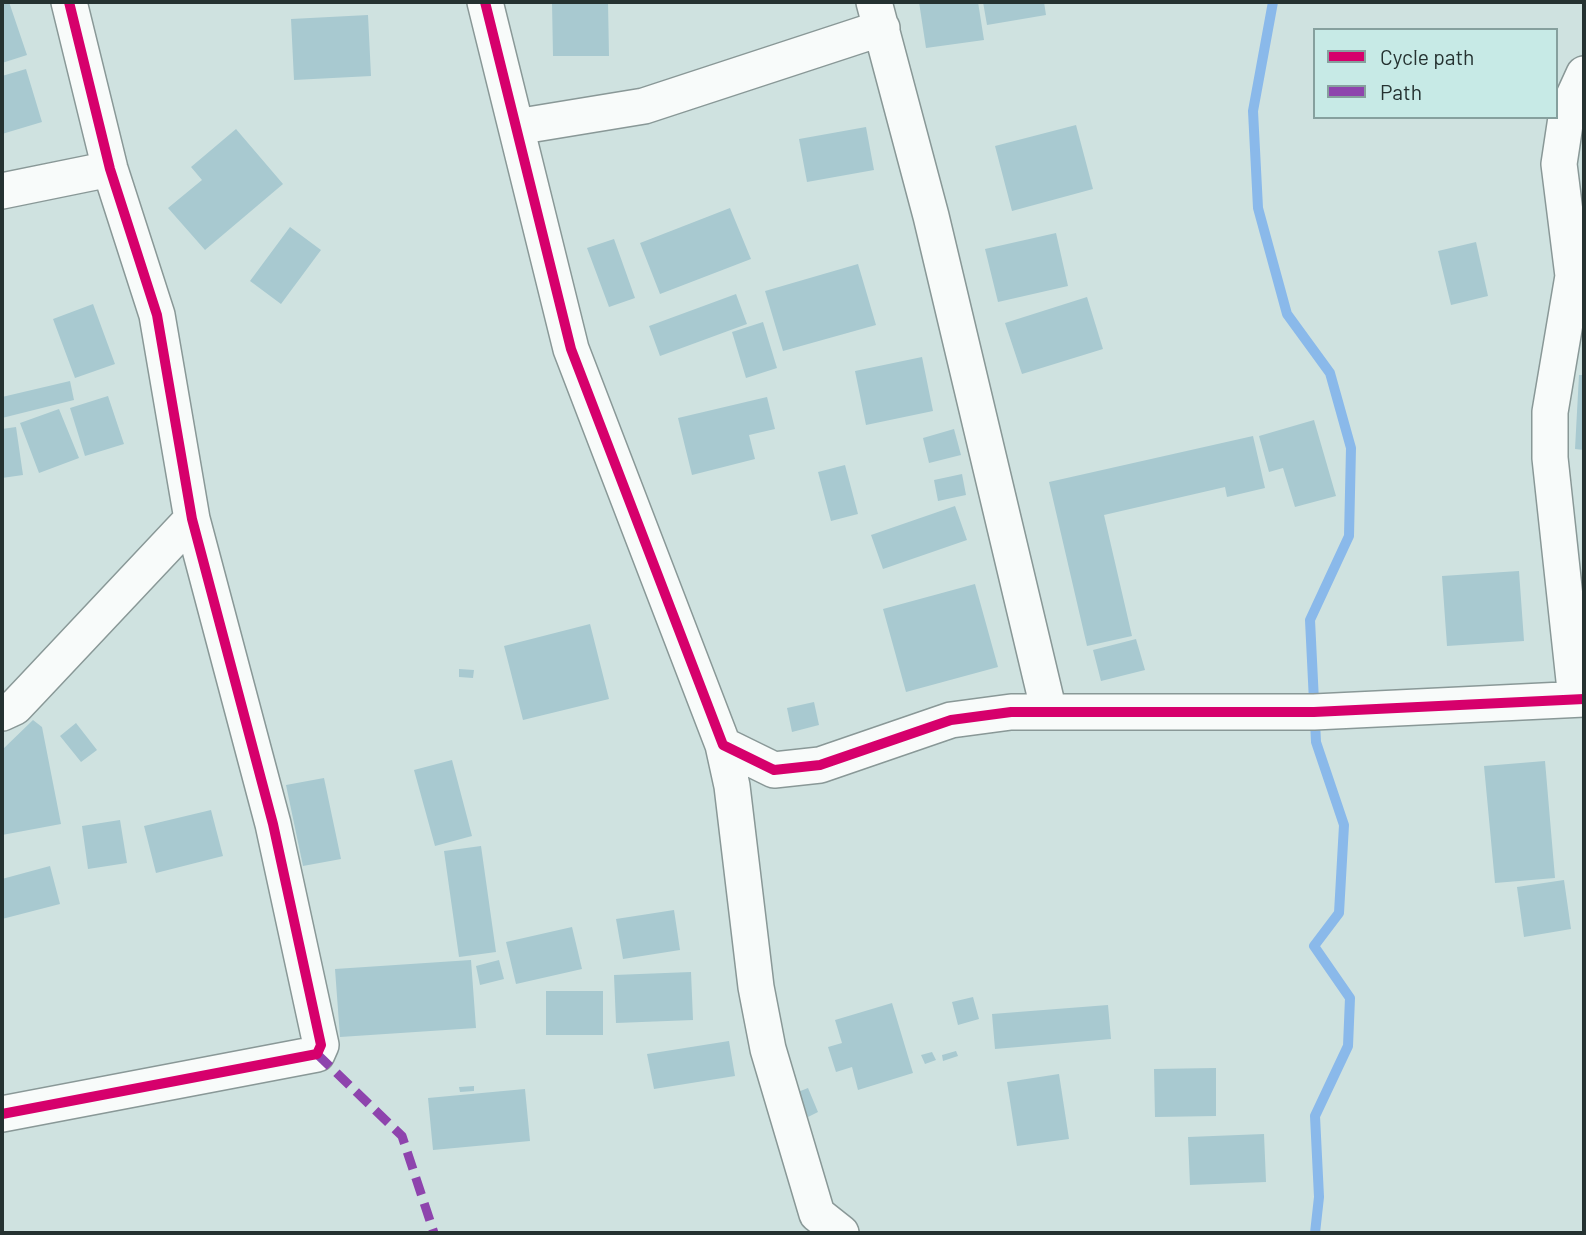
<!DOCTYPE html>
<style>
body{margin:0}
#map{position:relative;width:1586px;height:1235px;overflow:hidden;background:#cfe2e0;font-family:Barlow,sans-serif}
canvas{display:block}
.frame{position:absolute;inset:0;border:4px solid #253231;pointer-events:none}
.legend{position:absolute;left:1313px;top:28px;width:245px;height:91px;box-sizing:border-box;background:#c7eae6;border:2px solid #86a09e;margin:0;padding:9px 12px;list-style:none;font-size:21px;color:#253231}
.legend li{display:flex;align-items:center;gap:14px;height:35px}
.legend b{width:35px;border:2px solid #86a09e}
</style>
<div id="map">
<canvas width="1586" height="1235"></canvas>
<div class="frame"></div>
<ul class="legend">
<li><b style="height:9px;background:#d6006c"></b>Cycle path</li>
<li><b style="height:9px;background:#8e44ad"></b>Path</li>
</ul>
</div>
<script>
const ctx = document.querySelector('canvas').getContext('2d');
ctx.lineJoin = 'round';
const shape = rows => new Path2D(rows.map(r => 'M' + r).join(''));
function stroke(path, color, width, dash) { ctx.strokeStyle = color; ctx.lineWidth = width; ctx.lineCap = dash ? 'butt' : 'round'; ctx.setLineDash(dash || []); ctx.stroke(path); }
function fill(path, color) { ctx.fillStyle = color; ctx.fill(path, 'evenodd'); }
stroke(shape([
 [1273,2,1253,111,1258,208,1287,314,1330,373,1351,448,1349,536,1310,620,1316,742,1344,825,1339,913,1314,946,1350,998,1348,1046,1315,1116,1319,1197,1315,1233]
]), '#8ab9ea', 10);
fill(shape([
 [2,2,9,2,27,55,2,63],
 [552,2,608,2,609,56,553,56],
 [919,2,978,2,984,40,926,48],
 [983,2,1044,2,1046,15,987,25],
 [368,15,371,76,294,80,291,19],
 [26,69,42,122,2,134,2,76],
 [1076,125,1093,189,1012,211,995,146],
 [866,127,874,170,807,182,799,139],
 [236,129,283,184,205,250,168,208,202,180,191,167],
 [730,208,751,259,660,294,640,243],
 [290,227,321,250,281,304,250,281],
 [1056,233,1068,286,998,302,985,249],
 [614,239,635,298,609,307,587,248],
 [1476,242,1488,296,1451,305,1438,251],
 [858,264,876,325,783,351,765,291],
 [736,294,747,324,660,356,649,326],
 [1087,297,1103,349,1022,374,1005,323],
 [93,304,115,364,75,378,53,319],
 [763,322,777,368,746,378,732,332],
 [922,357,933,411,866,425,855,371],
 [1579,375,1584,375,1584,450,1575,449],
 [70,381,74,400,2,418,2,397],
 [108,396,124,444,85,456,70,408],
 [767,397,775,429,749,435,755,459,692,475,678,418],
 [59,409,79,458,39,473,20,423],
 [1314,420,1336,496,1295,507,1283,468,1269,472,1259,436],
 [16,427,23,475,2,478,2,429],
 [954,429,961,455,929,463,923,438],
 [1253,436,1265,488,1227,497,1225,487,1104,515,1132,636,1087,646,1049,482],
 [845,465,858,514,831,521,818,472],
 [962,474,966,495,938,501,934,480],
 [955,506,967,540,883,569,871,535],
 [1519,571,1524,641,1447,646,1442,576],
 [975,584,998,667,906,692,883,609],
 [590,624,609,699,523,720,504,646],
 [1136,639,1145,670,1101,681,1093,650],
 [459,669,474,670,473,678,459,677],
 [814,702,819,725,792,732,787,708],
 [33,720,42,727,61,824,2,835,2,750],
 [76,723,97,750,81,762,60,736],
 [452,760,472,836,435,846,414,770],
 [1545,761,1555,878,1495,883,1484,766],
 [324,778,341,859,303,866,286,785],
 [211,810,223,856,156,873,144,826],
 [120,820,127,863,88,869,82,826],
 [481,846,496,952,459,957,444,851],
 [50,866,60,904,2,919,2,879],
 [1564,880,1571,929,1524,937,1517,887],
 [674,910,680,950,623,959,616,919],
 [572,927,582,969,516,984,506,942],
 [471,960,476,1028,340,1037,335,969],
 [499,960,504,979,480,985,476,966],
 [691,972,693,1020,616,1023,614,975],
 [546,991,603,991,603,1035,546,1035],
 [973,997,979,1019,958,1025,952,1002],
 [892,1003,913,1073,858,1090,852,1067,836,1072,828,1047,842,1043,835,1020],
 [1108,1005,1111,1039,995,1049,992,1014],
 [729,1041,735,1076,654,1089,647,1054],
 [956,1051,958,1056,943,1061,942,1055],
 [932,1052,936,1060,925,1064,921,1055],
 [1216,1068,1216,1116,1155,1117,1154,1069],
 [1059,1074,1069,1139,1017,1146,1007,1082],
 [474,1086,474,1091,460,1092,459,1087],
 [808,1088,818,1112,808,1117,798,1092],
 [525,1089,530,1141,433,1150,428,1098],
 [1264,1134,1266,1182,1190,1185,1188,1137]
]), '#a8c9d0');
const minor = shape([
 [485,2,571,349,723,745,774,770,820,765,951,720,1011,712,1314,712,1584,699],
 [874,2,931,216,1049,712],
 [516,127,644,106,882,28],
 [2,191,110,169],
 [1576,699,1550,458,1550,412,1573,276,1559,164,1567,111,1584,74],
 [2,713,15,707,33,688,192,519],
 [723,745,732,786,756,987,768,1049,817,1214,841,1233],
 [2,1114,317,1054,321,1045,273,824,192,519,157,315,110,169,69,2]
]);
stroke(minor, '#899897', 38);
stroke(minor, '#f8fbfa', 35);
stroke(shape([
 [317,1054,402,1136,434,1233]
]), '#8e44ad', 9, [18, 9]);
stroke(shape([
 [485,2,571,349,723,745,774,770,820,765,951,720,1011,712,1314,712,1584,699],
 [2,1114,317,1054,321,1045,273,824,192,519,157,315,110,169,69,2]
]), '#d6006c', 10);
</script>
